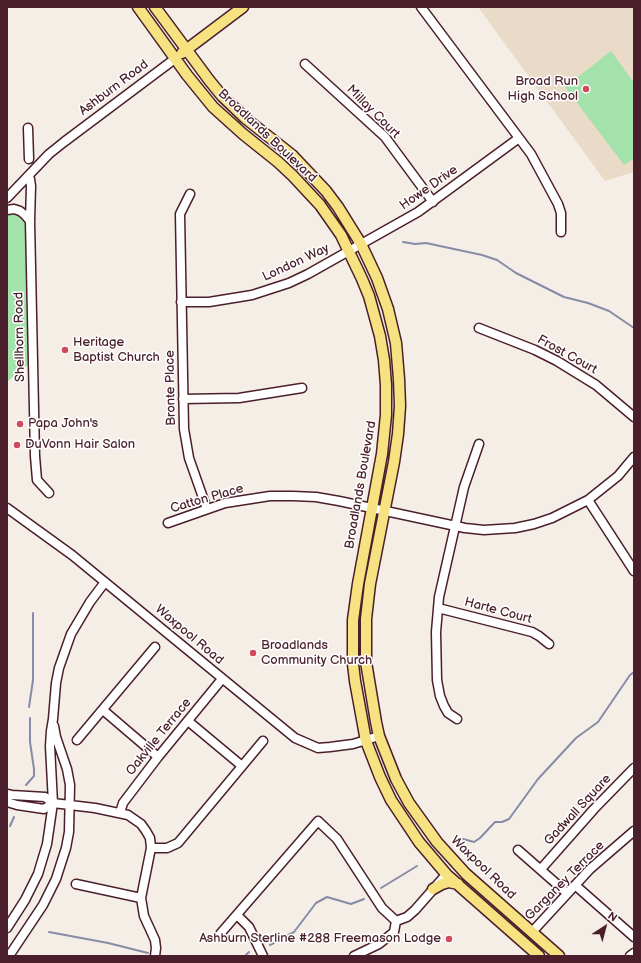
<!DOCTYPE html>
<style>
body{margin:0}
#map{position:relative;width:641px;height:963px;overflow:hidden;background:#f5eee6;font-family:"Balsamiq Sans",sans-serif}
canvas{display:block}
.frame{position:absolute;inset:0;border:8px solid #4a1f2b;pointer-events:none}
.north{position:absolute;left:585px;top:907px;width:40px;height:40px;-webkit-text-stroke:3px #fff;paint-order:stroke;rotate:36deg;font-size:11px;font-weight:700;line-height:16px;text-align:center;color:#4a1f2b}
.north::after{content:'';display:block;margin:auto;width:14px;height:18px;background:#4a1f2b;clip-path:polygon(50% 0,100% 100%,50% 72%,0 100%)}
</style>
<div id="map">
<canvas width="641" height="963"></canvas>
<div class="frame"></div>
<div class="north">N</div>
</div>
<script>
const ctx = document.querySelector('canvas').getContext('2d');
ctx.lineJoin = 'round';
function fill(path, color) { ctx.fillStyle = color; ctx.fill(path, 'evenodd'); }
const shape = rows => new Path2D(rows.map(r => 'M' + r).join(''));
function stroke(path, color, width, dash) { ctx.strokeStyle = color; ctx.lineWidth = width; ctx.lineCap = dash ? 'butt' : 'round'; ctx.setLineDash(dash || []); ctx.stroke(path); }
function drawText(font, color, halo, rows, align = 'center') {
  ctx.font = font + ' "Balsamiq Sans",sans-serif'; ctx.lineWidth = 3; ctx.setLineDash([]); ctx.textBaseline = 'middle'; ctx.strokeStyle = halo; ctx.fillStyle = color; for (const [text, x, y, turn = 0] of rows) {
    ctx.save(); ctx.translate(x, y); ctx.rotate((+turn || 0) * Math.PI / 180); ctx.textAlign = isNaN(turn) ? turn : align; if (halo) ctx.strokeText(text, 0, 0); ctx.fillText(text, 0, 0); ctx.restore();
  }
}
fill(shape([
 [478,7,634,7,634,172,605,181]
]), '#eadac8');
fill(shape([
 [611,51,634,83,634,158,624,165,565,87],
 [9,213,18,216,26,224,27,231,30,362,29,365,24,367,7,382,7,215]
]), '#a3e2aa');
stroke(shape([
 [403,242,415,244,426,243,482,255,497,260,516,273,564,297,588,303,609,311,634,328],
 [29,707,33,680,33,613],
 [26,785,34,776,34,769,30,742,30,718],
 [10,826,14,817],
 [456,840,463,839,474,842,480,838,495,822,502,822,509,819,538,779,576,738,598,722,630,675,634,672],
 [381,888,417,866],
 [49,932,108,943,148,953],
 [270,945,294,932,316,903,327,897,351,904,364,899],
 [245,956,249,952]
]), '#878ca6', 2);
const minor = shape([
 [421,7,531,154,558,204,561,213,561,232],
 [305,64,385,137,433,202],
 [28,128,29,159],
 [28,176,30,179,31,186,30,221,35,456,37,480,49,493],
 [190,194,180,214,184,429,189,458,207,509],
 [7,198,49,154,64,142,176,58],
 [7,210,14,209,20,211,25,215,30,221],
 [181,302,209,302,252,295,289,283,308,274,418,212,519,138],
 [479,328,535,350,557,361,596,385,634,417],
 [183,399,239,398,302,388],
 [588,500,634,571],
 [7,508,72,555,295,738,318,748,330,747,353,744,379,736],
 [168,523,225,503,270,496,293,496,316,497,339,501,465,528,484,530,515,528,534,524,552,518,588,500,618,476,634,457],
 [438,608,532,632,539,636,549,644],
 [103,710,158,757],
 [457,719,448,713,444,706,440,696,437,680,436,632,439,597,464,487,479,444],
 [188,721,242,766],
 [77,740,155,647],
 [7,794,12,795,45,797,53,803],
 [7,802,17,805,44,809,53,803],
 [53,803,95,808,128,815,141,824,146,831,150,838,151,848,141,898,144,916,155,940,156,948,155,956],
 [120,813,123,803,158,757,222,679],
 [151,848,167,848,178,843,263,741],
 [518,850,567,893],
 [541,869,594,809,634,768],
 [76,884,141,898],
 [575,885,634,937],
 [237,915,249,927,263,956],
 [7,928,25,900,38,874,47,844,53,803,50,746,51,731,53,719,56,683,59,668,71,634,90,602,105,582],
 [532,932,590,869,634,831],
 [220,934,318,821,337,839,382,908,396,921],
 [9,956,43,905,56,879,66,848,69,832,70,785,67,769,56,737,54,726],
 [354,956,379,944,394,932,396,921,407,917,415,910,444,877,447,875],
 [630,956,634,953]
]);
const major = shape([
 [138,7,187,75,213,107,243,134,278,162,293,176,320,205,341,235,362,279,369,296,380,336,384,360,386,385,386,415,382,454,358,584,353,620,353,664,355,681,366,741,380,777,391,800,419,842,447,875,539,956],
 [155,7,209,80,222,96,245,118,292,155,326,191,338,207,361,244,377,278,388,309,396,343,399,379,400,406,398,434,394,462,370,584,366,619,366,662,376,722,379,736,396,779,409,803,437,842,466,874,559,956],
 [182,53,243,7],
 [433,889,442,884,449,882,458,884]
]);
stroke(minor, '#4a1f2b', 11);
stroke(major, '#4a1f2b', 13);
stroke(minor, '#fff', 8);
stroke(major, '#f6e281', 10);
for (const [x, y, r, color] of [
 [586,89,4,"#d1495b"],
 [65,350,4,"#d1495b"],
 [20,424,4,"#d1495b"],
 [17,445,4,"#d1495b"],
 [253,653,4,"#d1495b"],
 [449,939,4,"#d1495b"]
]) { const dot = new Path2D(); dot.arc(x, y, r, 0, 2 * Math.PI); ctx.fillStyle = color; ctx.fill(dot); stroke(dot, '#fff', 1.5); }
drawText('13px', '#4a1f2b', '#fff', [
 ["Broad Run",578,82,"right"],
 ["High School",578,97,"right"],
 ["Heritage",73,343],
 ["Baptist Church",73,358],
 ["Papa John's",28,424],
 ["DuVonn Hair Salon",25,445],
 ["Broadlands",261,646],
 ["Community Church",261,661],
 ["Ashburn Sterline #288 Freemason Lodge",441,939,"right"]
], 'left');
drawText('13px', '#4a1f2b', '#fff', [
 ["Ashburn Road",114,88,-37],
 ["Millay Court",373,112,45],
 ["Broadlands Boulevard",267,136,43],
 ["Howe Drive",429,188,-35],
 ["London Way",296,263,-25],
 ["Shellhorn Road",20,337,-91],
 ["Frost Court",567,355,29],
 ["Bronte Place",171,388,-91],
 ["Broadlands Boulevard",361,485,-80],
 ["Catton Place",207,499,-16],
 ["Harte Court",498,611,15],
 ["Waxpool Road",189,635,40],
 ["Oakville Terrace",159,737,-51],
 ["Gadwall Square",578,810,-47],
 ["Waxpool Road",483,868,44],
 ["Garganey Terrace",565,881,-45]
]);
</script>
